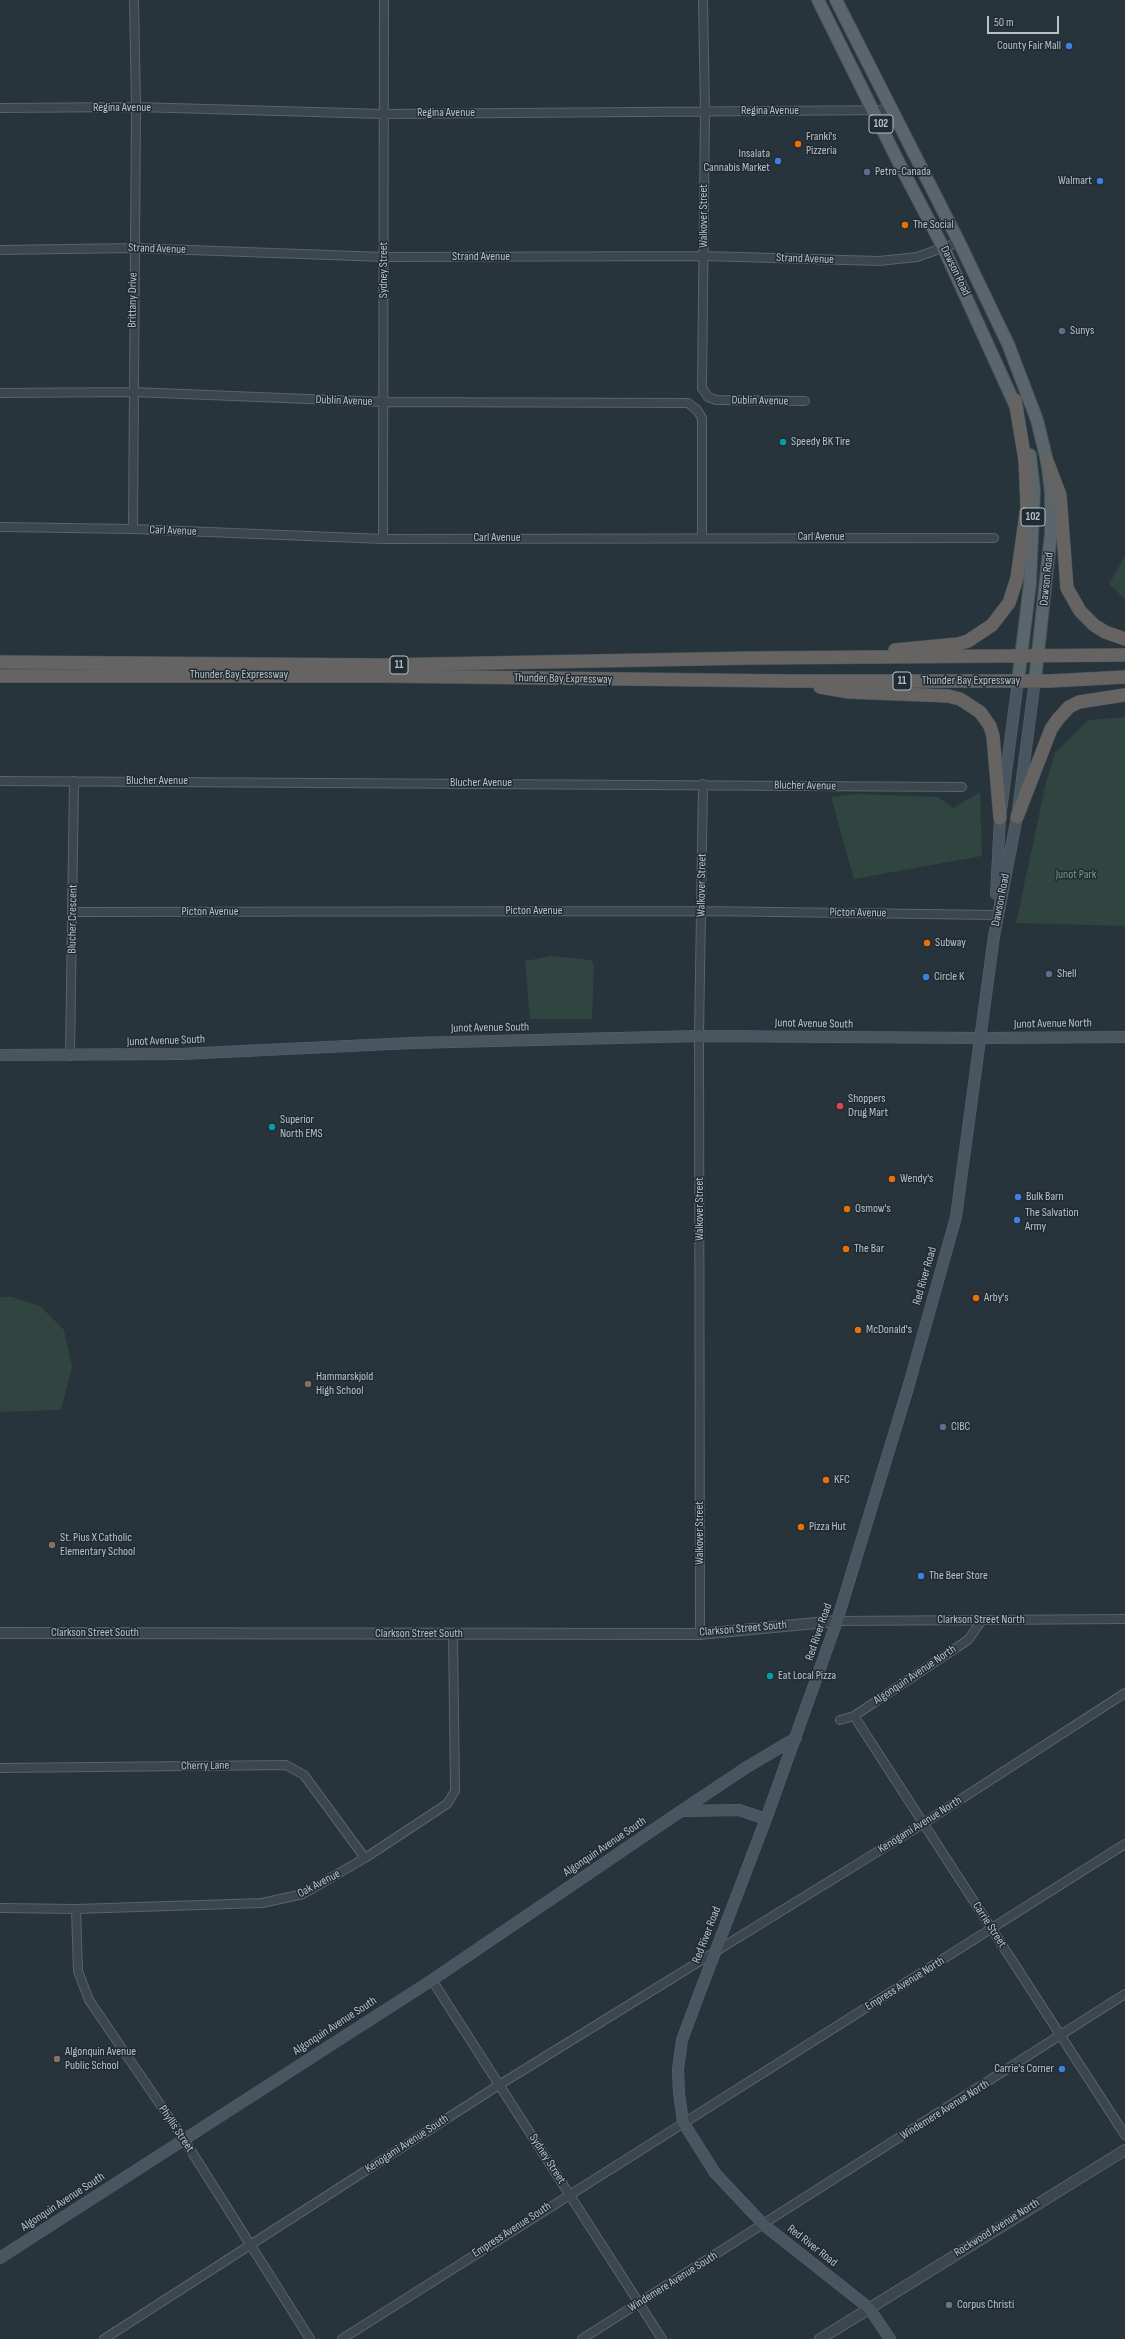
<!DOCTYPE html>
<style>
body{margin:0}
#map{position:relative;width:1125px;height:2339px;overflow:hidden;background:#28343c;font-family:"Sofia Sans Condensed",sans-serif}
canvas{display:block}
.scale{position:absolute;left:987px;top:16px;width:72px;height:18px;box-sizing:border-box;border:2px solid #b8c0c7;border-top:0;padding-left:5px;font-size:12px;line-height:14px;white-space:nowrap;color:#b8c0c7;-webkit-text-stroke:3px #202b32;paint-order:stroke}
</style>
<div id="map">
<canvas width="1125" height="2339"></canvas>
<div class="scale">50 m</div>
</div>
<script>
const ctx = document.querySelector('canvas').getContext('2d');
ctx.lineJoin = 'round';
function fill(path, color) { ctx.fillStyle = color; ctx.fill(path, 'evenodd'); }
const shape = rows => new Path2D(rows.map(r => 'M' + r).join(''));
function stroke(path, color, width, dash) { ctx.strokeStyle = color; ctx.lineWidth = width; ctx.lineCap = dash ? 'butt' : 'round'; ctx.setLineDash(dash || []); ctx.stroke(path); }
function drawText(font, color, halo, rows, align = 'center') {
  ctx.font = font + ' "Sofia Sans Condensed",sans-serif'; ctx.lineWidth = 3; ctx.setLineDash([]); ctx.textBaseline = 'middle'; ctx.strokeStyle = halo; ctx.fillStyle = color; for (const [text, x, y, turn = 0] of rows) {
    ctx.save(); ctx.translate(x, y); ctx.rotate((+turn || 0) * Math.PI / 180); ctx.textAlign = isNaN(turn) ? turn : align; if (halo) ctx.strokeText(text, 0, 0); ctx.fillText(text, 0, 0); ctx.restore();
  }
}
fill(shape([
 [1125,556,1125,599,1109,584],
 [1125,717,1125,926,1016,923,1045,787,1055,753,1088,720],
 [980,792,982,856,854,879,831,797,856,794,938,797,953,808],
 [551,956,591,960,594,966,592,1019,530,1019,525,961],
 [0,1297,12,1297,40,1306,64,1330,72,1367,61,1410,0,1412]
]), '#304440');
const minor = shape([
 [703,0,705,111,702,388,708,397,716,400,805,401],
 [0,108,136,107,384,114,892,110],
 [0,250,134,248,384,257,704,256,879,261,917,257,959,242],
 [0,393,133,392,383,402,688,403,697,410,702,418,702,537],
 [0,527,133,529,383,539,994,538],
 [133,529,136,107,134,0],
 [383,539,384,0],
 [0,781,962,787],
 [73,912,702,911,995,915],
 [70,1056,74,781],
 [837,1621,1125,1619],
 [700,1634,699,1036,703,784],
 [854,1716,1125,2135],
 [840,1720,854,1716,968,1640,982,1620],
 [0,1768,286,1765,304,1775,365,1858],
 [0,1908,76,1909,262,1903,303,1894,365,1858,447,1804,455,1791,453,1634],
 [76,1909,78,1971,89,2000,183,2138,310,2339],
 [432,1980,662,2339],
 [104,2339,499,2085,924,1823,1125,1693],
 [342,2339,1125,1844],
 [582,2339,1125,1994]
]);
const tertiary = shape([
 [0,1633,700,1634,837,1621],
 [820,2339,1125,2150]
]);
const secondary = shape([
 [996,894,1000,818,1018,681],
 [0,1055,181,1054,411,1043,699,1036,981,1038,1125,1037],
 [681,1811,739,1810,766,1819],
 [0,2258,432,1980,681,1811,747,1767,796,1738],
 [890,2339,869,2308,764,2225,715,2173,683,2122,679,2093,678,2069,682,2040,698,1997,766,1819,837,1621,908,1388,956,1217,994,936,1017,817,1035,680]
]);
const primary = shape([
 [818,0,901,167,944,249,1017,409],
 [836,0,959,242,1008,344,1037,420,1047,461,1051,493,1051,533,1035,680],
 [1018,681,1030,584,1034,490,1030,455]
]);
const trunk = shape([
 [1047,461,1060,495,1067,588,1080,611,1094,625,1105,632,1125,639],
 [895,650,958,644,968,641,992,625,1009,603,1017,578,1027,506,1025,460,1015,400],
 [0,662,380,665,753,658,1125,655],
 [0,676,381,676,787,681,1050,681,1125,677],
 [820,687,849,692,948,696,960,699,980,712,990,726,993,736,1000,818],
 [1017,817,1051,729,1058,719,1069,707,1079,702,1125,695]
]);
stroke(minor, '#59636a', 10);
stroke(tertiary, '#59636a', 12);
stroke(secondary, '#59636a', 12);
stroke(primary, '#454f56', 14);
stroke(trunk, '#465057', 14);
stroke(minor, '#3c464d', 8);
stroke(tertiary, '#3c464d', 10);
stroke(secondary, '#4a565f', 11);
stroke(primary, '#5a656c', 12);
stroke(trunk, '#666463', 13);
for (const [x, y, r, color] of [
 [1069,46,4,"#3f7fe0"],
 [798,144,4,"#e8710a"],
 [778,161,4,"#3f7fe0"],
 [867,172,4,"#5c6f8a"],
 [1100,181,4,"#3f7fe0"],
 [905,225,4,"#e8710a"],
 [1062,331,4,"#5c6f8a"],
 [783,442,4,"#0f9aa8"],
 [927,943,4,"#e8710a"],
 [1049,974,4,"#5c6f8a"],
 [926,977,4,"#3f7fe0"],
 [840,1106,4,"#e0444e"],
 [272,1127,4,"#0f9aa8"],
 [892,1179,4,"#e8710a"],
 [1018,1197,4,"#3f7fe0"],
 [847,1209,4,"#e8710a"],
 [1017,1220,4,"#3f7fe0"],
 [846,1249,4,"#e8710a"],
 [976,1298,4,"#e8710a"],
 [858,1330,4,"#e8710a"],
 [308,1384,4,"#8d6e63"],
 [943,1427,4,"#5c6f8a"],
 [826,1480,4,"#e8710a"],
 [801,1527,4,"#e8710a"],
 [52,1545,4,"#8d6e63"],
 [921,1576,4,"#3f7fe0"],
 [770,1676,4,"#0f9aa8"],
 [57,2059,4,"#8d6e63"],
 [1062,2069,4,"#3f7fe0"],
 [949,2305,4,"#6b7280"]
]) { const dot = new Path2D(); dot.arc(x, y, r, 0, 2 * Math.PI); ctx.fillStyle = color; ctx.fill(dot); stroke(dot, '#202b32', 1.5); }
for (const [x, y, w] of [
 [881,124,24],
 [1033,517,24],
 [399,665,18],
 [902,681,18]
]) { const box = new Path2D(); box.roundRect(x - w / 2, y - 9, w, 18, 3); ctx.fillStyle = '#202b32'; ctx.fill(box); stroke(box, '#b8c0c7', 1); }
drawText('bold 11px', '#b8c0c7', null, [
 ["102",881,124],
 ["102",1033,517],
 ["11",399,665],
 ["11",902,681]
]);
drawText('12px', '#b8c0c7', '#202b32', [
 ["County Fair Mall",1061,46,"right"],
 ["Franki's",806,137],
 ["Pizzeria",806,151],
 ["Insalata",770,154,"right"],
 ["Cannabis Market",770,168,"right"],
 ["Petro-Canada",875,172],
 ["Walmart",1092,181,"right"],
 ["The Social",913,225],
 ["Sunys",1070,331],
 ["Speedy BK Tire",791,442],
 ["Subway",935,943],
 ["Shell",1057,974],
 ["Circle K",934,977],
 ["Shoppers",848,1099],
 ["Drug Mart",848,1113],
 ["Superior",280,1120],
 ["North EMS",280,1134],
 ["Wendy's",900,1179],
 ["Bulk Barn",1026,1197],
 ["Osmow's",855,1209],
 ["The Salvation",1025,1213],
 ["Army",1025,1227],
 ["The Bar",854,1249],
 ["Arby's",984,1298],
 ["McDonald's",866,1330],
 ["Hammarskjold",316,1377],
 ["High School",316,1391],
 ["CIBC",951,1427],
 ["KFC",834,1480],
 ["Pizza Hut",809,1527],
 ["St. Pius X Catholic",60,1538],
 ["Elementary School",60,1552],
 ["The Beer Store",929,1576],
 ["Eat Local Pizza",778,1676],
 ["Algonquin Avenue",65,2052],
 ["Public School",65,2066],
 ["Carrie's Corner",1054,2069,"right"],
 ["Corpus Christi",957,2305]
], 'left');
drawText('12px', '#b8c0c7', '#202b32', [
 ["Regina Avenue",122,108],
 ["Regina Avenue",770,111],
 ["Regina Avenue",446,113],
 ["Walkover Street",704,216,-90],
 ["Strand Avenue",157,249,2],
 ["Strand Avenue",481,257],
 ["Strand Avenue",805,259,2],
 ["Sydney Street",384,270,-90],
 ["Dawson Road",955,271,64],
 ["Brittany Drive",133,300,-89],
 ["Dublin Avenue",344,401,2],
 ["Dublin Avenue",760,401,1],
 ["Carl Avenue",173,531,2],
 ["Carl Avenue",821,537],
 ["Carl Avenue",497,538],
 ["Dawson Road",1047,579,-84],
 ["Thunder Bay Expressway",239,675],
 ["Thunder Bay Expressway",563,679,1],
 ["Thunder Bay Expressway",971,681],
 ["Blucher Avenue",157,781],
 ["Blucher Avenue",481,783],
 ["Blucher Avenue",805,786,1],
 ["Walkover Street",702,885,-89],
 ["Dawson Road",1001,900,-79],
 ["Picton Avenue",534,911],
 ["Picton Avenue",210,912],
 ["Picton Avenue",858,913,1],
 ["Blucher Crescent",73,919,-89],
 ["Junot Avenue South",814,1024,1],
 ["Junot Avenue North",1053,1024,-1],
 ["Junot Avenue South",490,1028,-1],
 ["Junot Avenue South",166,1041,-2],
 ["Walkover Street",700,1209,-90],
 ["Red River Road",925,1276,-74],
 ["Walkover Street",700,1533,-90],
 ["Clarkson Street North",981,1620],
 ["Clarkson Street South",743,1629,-5],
 ["Red River Road",819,1632,-71],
 ["Clarkson Street South",95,1633],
 ["Clarkson Street South",419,1634],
 ["Algonquin Avenue North",915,1675,-34],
 ["Cherry Lane",205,1766,-1],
 ["Kenogami Avenue North",920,1825,-32],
 ["Algonquin Avenue South",605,1847,-34],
 ["Oak Avenue",319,1884,-28],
 ["Carrie Street",989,1925,57],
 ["Red River Road",707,1935,-69],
 ["Empress Avenue North",905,1984,-32],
 ["Algonquin Avenue South",335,2026,-33],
 ["Windemere Avenue North",945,2110,-32],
 ["Phyllis Street",176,2129,56],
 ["Kenogami Avenue South",407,2144,-33],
 ["Sydney Street",547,2159,57],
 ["Algonquin Avenue South",63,2202,-33],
 ["Rockwood Avenue North",997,2228,-32],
 ["Empress Avenue South",512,2230,-33],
 ["Red River Road",812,2246,38],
 ["Windemere Avenue South",673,2282,-32]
]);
drawText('12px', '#799a7b', '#202b32', [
 ["Junot Park",1076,875]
]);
</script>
